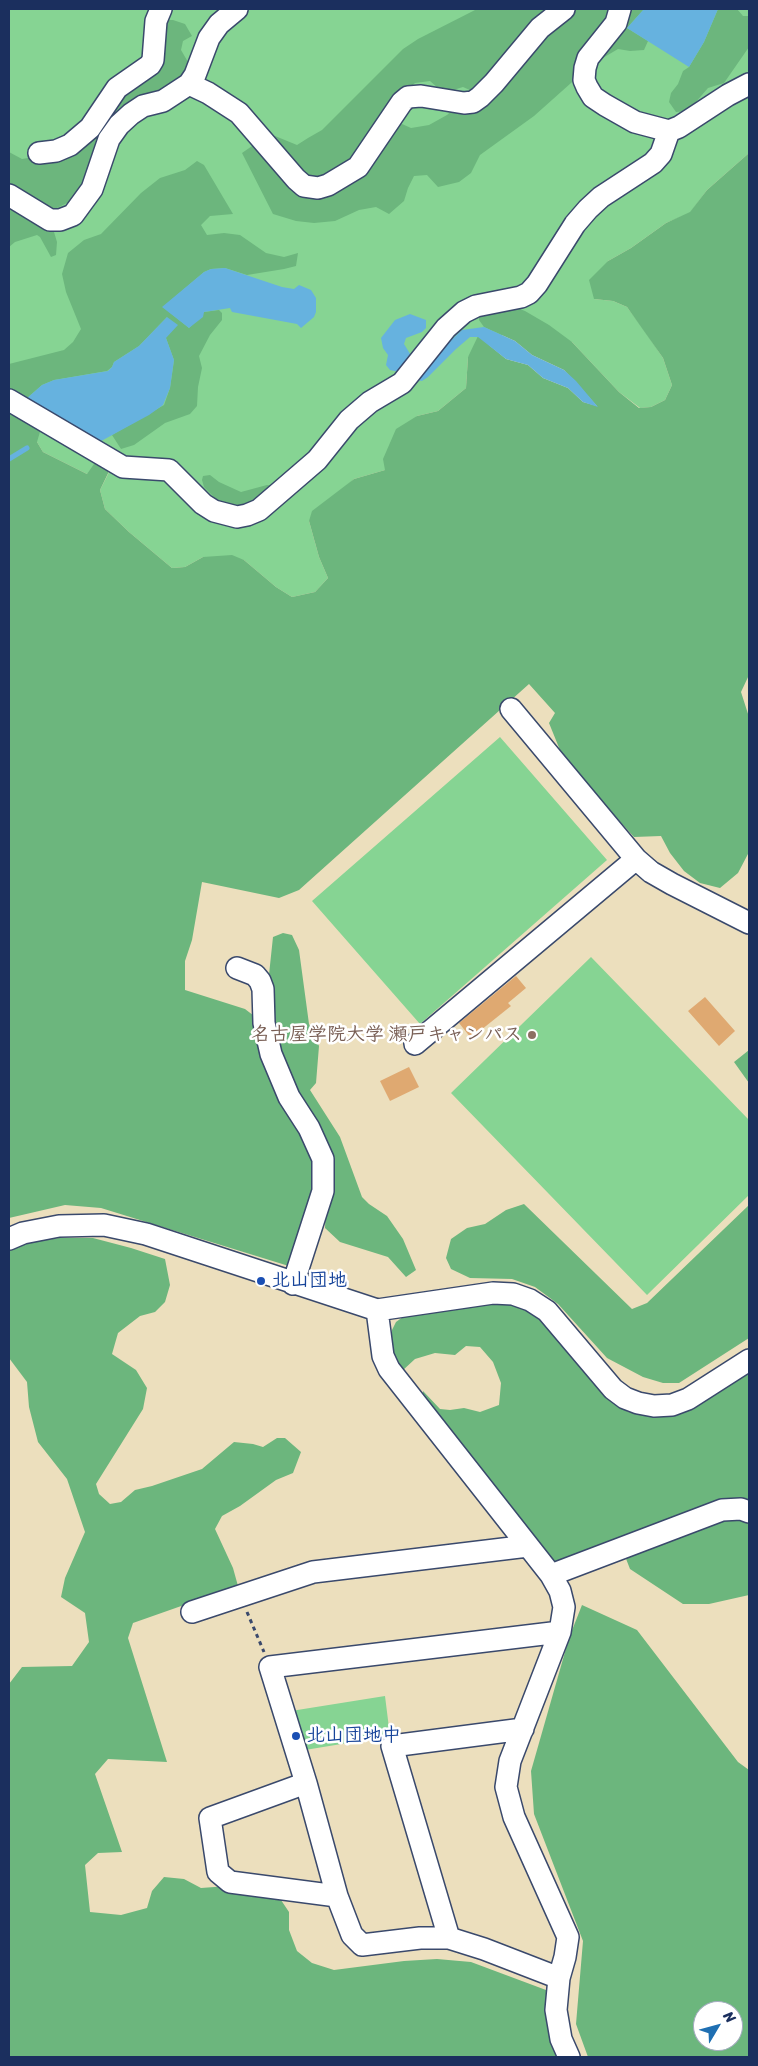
<!DOCTYPE html>
<meta charset="utf-8">
<style>
body{margin:0}
#map{position:relative;width:758px;height:2066px;overflow:hidden;background:#ecdfbd;font-family:Sriracha,sans-serif}
canvas{display:block}
.frame{position:absolute;inset:0;border:10px solid #1b2f5e;pointer-events:none}
.north{position:absolute;left:693px;top:2001px;width:50px;height:50px;box-sizing:border-box;background:#fff;border:1px solid #a4acbf;border-radius:50%;rotate:53deg;font-size:14px;font-weight:700;line-height:20px;text-align:center;color:#1b2f5e}
.north::after{content:'';display:block;margin:auto;width:18px;height:22px;background:#1f6fb2;clip-path:polygon(50% 0,100% 100%,50% 72%,0 100%)}
</style>
<div id="map">
<canvas width="758" height="2066"></canvas>
<div class="frame"></div>
<div class="north">N</div>
</div>
<script>
const ctx = document.querySelector('canvas').getContext('2d');
ctx.lineJoin = 'round';
function fill(path, color) { ctx.fillStyle = color; ctx.fill(path, 'evenodd'); }
const shape = rows => new Path2D(rows.map(r => 'M' + r).join(''));
function stroke(path, color, width, dash) { ctx.strokeStyle = color; ctx.lineWidth = width; ctx.lineCap = dash ? 'butt' : 'round'; ctx.setLineDash(dash || []); ctx.stroke(path); }
function drawText(font, color, halo, rows, align = 'center') {
  ctx.font = font + ' Sriracha,"Klee One",sans-serif'; ctx.lineWidth = 5; ctx.setLineDash([]); ctx.textBaseline = 'middle'; ctx.strokeStyle = halo; ctx.fillStyle = color; for (const [text, x, y, turn = 0] of rows) {
    ctx.save(); ctx.translate(x, y); ctx.rotate((+turn || 0) * Math.PI / 180); ctx.textAlign = isNaN(turn) ? turn : align; if (halo) ctx.strokeText(text, 0, 0); ctx.fillText(text, 0, 0); ctx.restore();
  }
}
fill(shape([
 [9,9,749,9,749,153,707,190,690,213,666,223,631,248,608,261,594,299,613,301,627,307,642,327,663,358,672,385,665,400,651,407,640,408,619,392,572,342,503,335,468,357,466,388,438,411,417,416,385,470,354,479,309,521,319,557,328,578,315,592,292,597,276,587,244,560,203,557,185,567,172,568,129,532,105,509,100,490,112,466,87,474,43,452,37,442,9,405],
 [500,737,607,860,420,1024,312,901],
 [591,957,749,1120,749,1195,647,1295,451,1093],
 [385,1696,390,1736,305,1750,291,1711]
]), '#86d493');
fill(shape([
 [477,9,559,9,472,91,463,87,450,91,438,88,430,81,415,83,406,91,360,159,317,186,267,140,275,136,297,145,308,138,322,130,403,49,418,39],
 [568,9,617,9,580,75,534,116,480,155,471,173,459,182,438,187,427,175,414,176,408,188,404,201,389,214,376,207,359,210,335,221,314,223,296,221,273,214,242,153,255,144,316,192,390,125,402,124,411,128,429,125,447,115],
 [623,9,644,9,627,28,648,41,644,50,630,51,618,49,591,65],
 [718,9,737,9,743,16,749,16,749,47,724,83,708,88,688,111,676,112,669,102,671,93,678,84,683,71,689,67,704,42],
 [161,20,173,20,185,24,192,36,183,41,181,50,188,62,187,72,180,83,142,102,82,189,69,202,47,213,9,192,9,152,22,159,59,153,145,73],
 [749,153,749,675,741,692,749,717,749,852,738,873,720,888,700,883,684,871,670,853,661,836,634,837,564,760,549,723,555,713,529,684,299,890,279,898,202,882,192,940,185,961,185,990,245,1009,258,1019,318,1172,292,1267,101,1208,65,1205,9,1218,9,405,42,425,37,442,43,452,87,474,99,457,112,465,100,490,105,509,129,532,172,568,185,567,203,557,232,555,244,560,276,587,292,597,315,592,328,578,319,557,309,521,312,511,354,479,385,470,383,459,396,429,417,416,438,411,466,388,468,357,478,336,506,359,528,365,543,378,568,388,583,402,597,406,564,370,532,355,515,341,484,327,479,320,479,313,510,305,525,311,549,325,572,342,619,392,639,408,651,407,665,400,672,385,663,358,627,307,613,301,594,299,589,280,608,261,631,248,666,223,690,212,707,190],
 [197,161,204,165,233,214,210,216,201,225,207,235,224,233,240,235,266,253,284,257,298,253,296,266,284,269,247,275,225,268,211,269,204,272,163,307,189,328,204,312,219,310,222,313,222,320,210,335,199,356,202,368,198,387,197,406,190,414,165,423,134,445,121,449,112,435,164,405,170,388,174,360,166,338,167,317,139,346,114,362,112,367,107,371,54,380,42,385,26,399,9,397,9,364,64,350,73,342,81,329,66,292,62,274,68,253,84,240,101,234,141,193,160,178,185,170],
 [9,199,49,226,54,232,57,242,56,255,51,257,40,237,37,235,15,242,9,247],
 [210,475,219,482,241,492,267,485,278,486,247,512,219,502,204,487,202,480,203,476],
 [283,933,292,935,299,950,309,1024,319,1046,316,1083,310,1090,340,1137,362,1197,369,1204,387,1216,403,1239,416,1270,406,1277,388,1257,340,1242,325,1228,326,1203,277,1053,268,984,273,937],
 [749,1050,749,1083,734,1062],
 [524,1204,632,1309,647,1303,749,1205,749,1338,679,1383,663,1383,643,1377,607,1358,558,1304,535,1287,512,1279,470,1278,451,1269,446,1258,451,1239,467,1228,485,1224,506,1210],
 [59,1238,93,1238,131,1248,165,1259,170,1285,165,1302,155,1312,140,1316,118,1333,112,1354,136,1370,147,1388,143,1409,96,1484,99,1494,110,1504,121,1502,135,1490,152,1486,202,1469,234,1442,253,1444,263,1447,277,1438,285,1438,301,1452,293,1473,276,1480,240,1506,222,1516,215,1529,233,1568,238,1586,133,1623,128,1638,167,1762,108,1759,95,1774,122,1852,98,1853,85,1865,90,1912,121,1915,147,1908,152,1891,164,1877,184,1879,201,1888,228,1886,279,1897,289,1912,289,1930,297,1951,312,1963,334,1970,404,1961,437,1959,471,1962,546,1990,560,2057,9,2057,9,1684,22,1667,72,1666,89,1642,85,1613,61,1597,65,1578,85,1532,67,1479,38,1442,29,1407,27,1382,9,1358,9,1250,26,1243],
 [493,1302,519,1306,535,1315,549,1327,608,1397,628,1412,649,1415,749,1371,749,1507,552,1567,423,1399,423,1391,440,1409,450,1410,464,1408,480,1412,499,1405,501,1383,493,1362,480,1347,466,1346,455,1355,435,1353,415,1359,402,1371,392,1355,392,1330,396,1322,407,1314],
 [721,1514,749,1516,749,1595,709,1604,683,1604,630,1569,623,1551],
 [582,1605,637,1630,738,1762,749,1770,749,2057,588,2057,576,2024,583,1941,534,1814,531,1771,569,1638],
 [703,2011,733,2011,733,2041,703,2041]
]), '#6cb67d');
fill(shape([
 [644,9,718,9,704,42,689,67,627,28],
 [225,268,282,287,294,289,299,285,311,290,316,298,316,312,314,317,301,328,297,324,232,312,230,308,204,312,203,317,189,328,162,307,204,272,211,269],
 [410,314,426,320,426,328,422,332,406,338,404,344,412,357,428,362,462,330,484,327,515,341,532,355,564,370,576,381,598,407,583,402,568,388,543,378,528,365,506,359,478,337,470,337,456,349,428,377,422,381,417,380,413,375,390,370,386,365,388,355,383,348,381,338,395,320],
 [167,317,178,325,166,338,174,360,170,388,163,405,149,415,92,446,26,399,42,385,54,380,108,371,112,367,114,362,139,346]
]), '#66b2df');
stroke(shape([
 [9,459,27,448]
]), '#66b2df', 5);
fill(shape([
 [516,976,526,988,508,1003,511,1006,471,1038,459,1023],
 [705,997,735,1031,719,1046,688,1011],
 [409,1067,419,1087,390,1101,380,1081]
]), '#dfa971');
const minor = shape([
 [620,9,616,23,588,58,585,68,584,80,587,87,593,97,605,105,635,122,669,131,679,127,728,95,749,84],
 [189,84,208,93,239,113,296,179,304,186,318,188,328,185,358,167,402,102,408,97,421,96,464,103,473,102,480,97,494,83,540,28,564,9],
 [39,153,56,151,70,145,90,128,117,88,150,65,153,60,156,21,161,9],
 [9,195,50,220,60,220,73,215,92,189,109,139,119,125,131,114,143,106,163,101,189,84,195,75,209,38,219,24,237,9],
 [9,400,123,467,169,470,203,504,214,511,237,517,247,515,259,510,317,460,349,420,370,402,402,383,446,328,464,312,476,306,521,297,529,293,537,284,575,224,588,209,601,197,653,163,661,154,669,131],
 [511,709,636,859,651,872,672,884,749,923],
 [237,968,255,975,260,981,263,989,264,1023,271,1054,289,1097,309,1128,323,1159,323,1191,293,1284],
 [415,1044,636,859],
 [9,1239,23,1233,59,1226,104,1225,146,1234,377,1310,493,1293,513,1294,530,1300,547,1311,613,1389,625,1398,638,1403,654,1406,672,1405,688,1399,749,1360],
 [377,1310,383,1356,389,1369,551,1575,560,1591,564,1607,560,1632,510,1761,506,1787,514,1817,568,1937,565,1957,559,1978,556,2010,561,2039,569,2057],
 [551,1575,722,1510,741,1509,749,1512],
 [192,1612,313,1572,528,1546],
 [306,1783,210,1818,218,1872,230,1882,337,1896],
 [449,1938,392,1746,523,1729],
 [559,1978,484,1949,449,1938,420,1938,362,1945,352,1935,337,1896,306,1783,270,1667,560,1632]
]);
stroke(minor, '#3a496c', 24);
stroke(shape([
 [247,1612,264,1652]
]), '#3a496c', 3, [4, 4]);
stroke(minor, '#fff', 21);
for (const [x, y, r, color] of [
 [532,1035,5,"#8d6e63"],
 [261,1281,5,"#1a4fb4"],
 [296,1736,5,"#1a4fb4"]
]) { const dot = new Path2D(); dot.arc(x, y, r, 0, 2 * Math.PI); ctx.fillStyle = color; ctx.fill(dot); stroke(dot, '#fff', 2); }
drawText('bold 19px', '#785e54', '#fff', [
 ["名古屋学院大学 瀬戸キャンパス",522,1035]
], 'right');
drawText('bold 19px', '#164399', '#fff', [
 ["北山団地",271,1281],
 ["北山団地中",306,1736]
], 'left');
</script>
